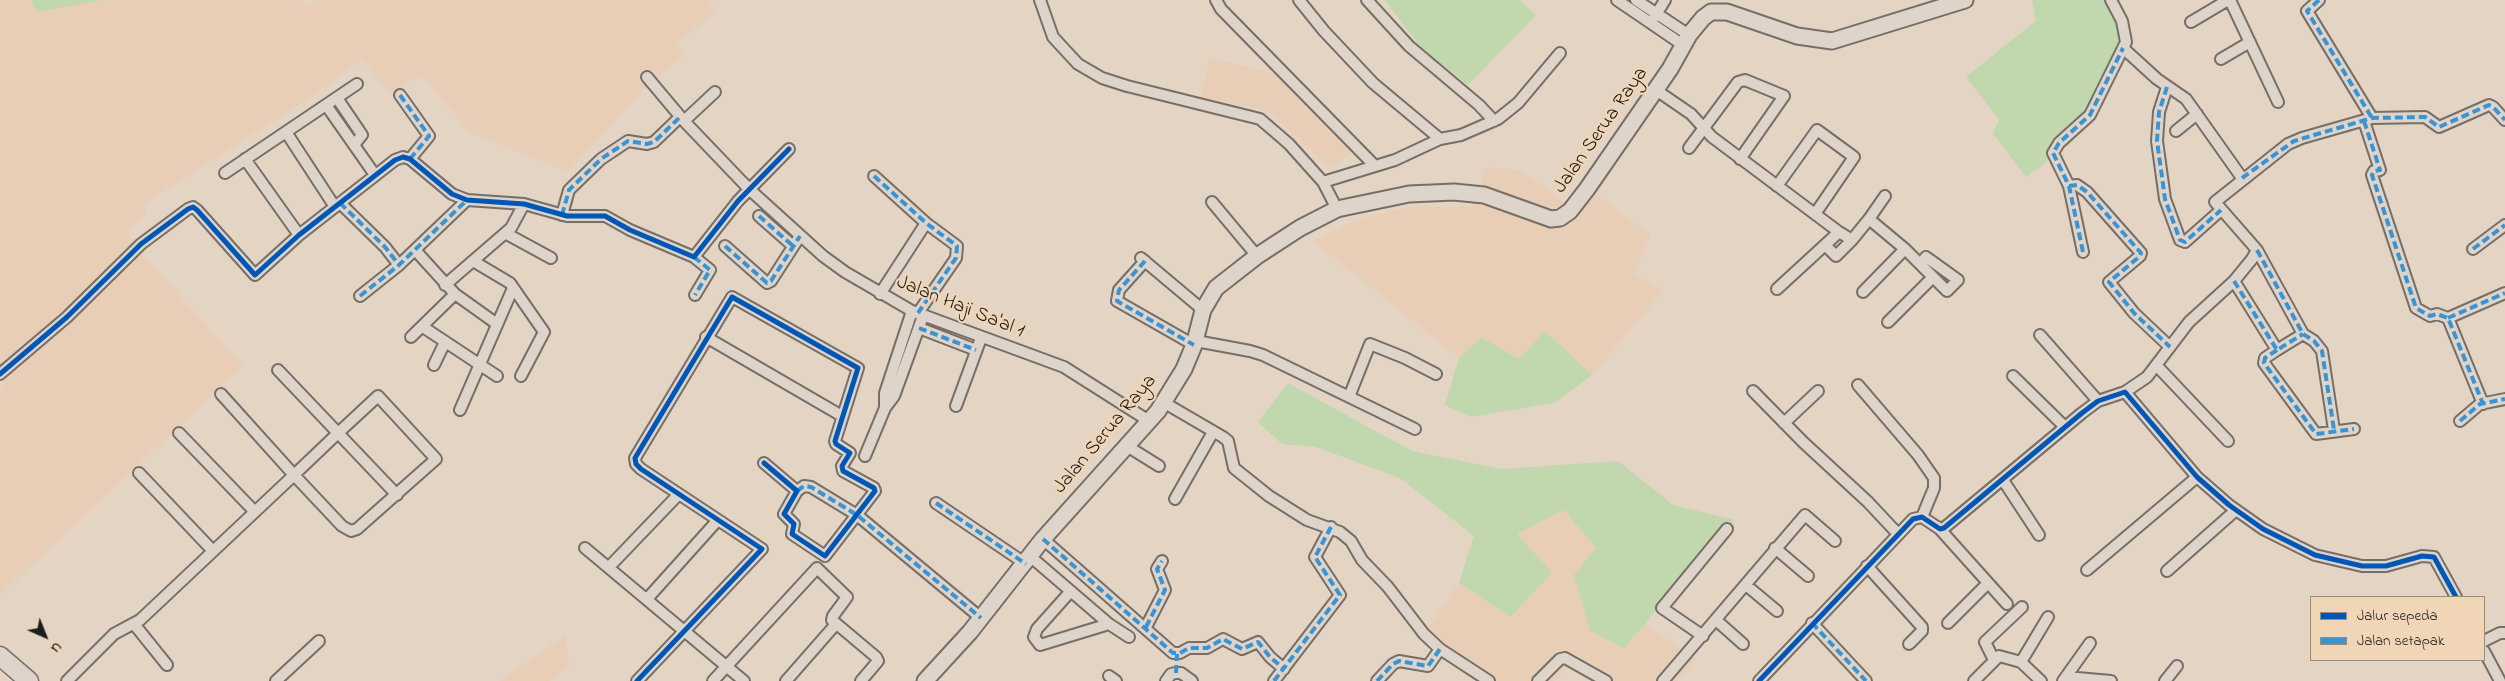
<!DOCTYPE html>
<style>
body{margin:0}
#map{position:relative;width:2505px;height:681px;overflow:hidden;background:#e3d4c4;font-family:"Indie Flower",sans-serif}
canvas{display:block}
.legend{position:absolute;left:2310px;top:596px;width:175px;height:65px;box-sizing:border-box;background:#f0d5b7;border:1px solid #9b8b79;margin:0;padding:6px 9px;list-style:none;font-size:15px;color:#1c1c1c}
.legend li{display:flex;align-items:center;gap:10px;height:25px}
.legend b{width:25px;border:1px solid #9b8b79}
.north{position:absolute;left:20px;top:611px;width:50px;height:50px;-webkit-text-stroke:4px #f0d5b7;paint-order:stroke;rotate:136deg;font-size:14px;font-weight:700;line-height:20px;text-align:center;color:#1c1c1c}
.north::after{content:'';display:block;margin:auto;width:18px;height:22px;background:#1c1c1c;clip-path:polygon(50% 0,100% 100%,50% 72%,0 100%)}
</style>
<div id="map">
<canvas width="2505" height="681"></canvas>
<ul class="legend">
<li><b style="height:6px;background:#0057b8"></b>Jalur sepeda</li>
<li><b style="height:6px;background:#3a94d4"></b>Jalan setapak</li>
</ul>
<div class="north">U</div>
</div>
<script>
const ctx = document.querySelector('canvas').getContext('2d');
ctx.lineJoin = 'round';
function fill(path, color) { ctx.fillStyle = color; ctx.fill(path, 'evenodd'); }
const shape = rows => new Path2D(rows.map(r => 'M' + r).join(''));
function stroke(path, color, width, dash) { ctx.strokeStyle = color; ctx.lineWidth = width; ctx.lineCap = dash ? 'butt' : 'round'; ctx.setLineDash(dash || []); ctx.stroke(path); }
function drawText(font, color, halo, rows, align = 'center') {
  ctx.font = font + ' "Indie Flower",sans-serif'; ctx.lineWidth = 4.5; ctx.setLineDash([]); ctx.textBaseline = 'middle'; ctx.strokeStyle = halo; ctx.fillStyle = color; for (const [text, x, y, turn = 0] of rows) {
    ctx.save(); ctx.translate(x, y); ctx.rotate((+turn || 0) * Math.PI / 180); ctx.textAlign = isNaN(turn) ? turn : align; if (halo) ctx.strokeText(text, 0, 0); ctx.fillText(text, 0, 0); ctx.restore();
  }
}
fill(shape([
 [0,0,31,0,36,12,104,0,301,0,305,6,317,0,717,0,709,5,715,14,677,42,685,54,649,85,568,172,471,133,420,74,390,94,362,59,314,95,142,205,148,214,127,231,144,256,243,366,0,595,0,389,4,384,0,378],
 [1210,58,1287,77,1356,150,1331,168,1268,111,1200,97],
 [1486,167,1518,170,1546,187,1572,209,1589,189,1651,235,1634,275,1664,290,1592,375,1545,332,1520,359,1481,337,1459,358,1313,241,1357,219,1409,207,1473,207],
 [1564,510,1596,548,1624,647,1645,625,1696,659,1677,681,1601,681,1572,664,1553,681,1489,681,1426,632,1459,583,1510,617,1517,534],
 [566,635,569,667,550,681,500,681]
]), '#e8ceb7');
fill(shape([
 [31,0,104,0,36,12],
 [1385,0,1519,0,1536,15,1468,85,1422,49],
 [2032,0,2106,0,2130,39,2096,108,2071,143,2026,177,1993,134,1999,120,1966,77,2036,21],
 [1545,331,1592,375,1554,403,1471,417,1445,405,1459,358,1481,337,1519,359],
 [1288,383,1412,451,1501,469,1618,461,1673,505,1734,520,1624,648,1590,631,1574,575,1596,548,1564,510,1517,534,1552,573,1510,617,1459,583,1474,536,1400,478,1316,447,1282,444,1258,422]
]), '#c1d7ae');
const minor = shape([
 [1040,0,1053,37,1078,64,1102,78,1127,86,1260,119,1289,144,1323,182,1337,209],
 [1216,0,1221,9,1375,166],
 [1299,0,1324,31,1373,83,1440,139],
 [1367,0,1409,46,1479,105,1494,121],
 [1617,0,1683,45],
 [1636,0,1689,35],
 [2230,0,2278,102],
 [2319,0,2307,11,2372,118],
 [1654,18,1665,0],
 [2191,22,2228,0],
 [2123,48,2157,79,2186,99,2242,178],
 [2221,59,2250,42],
 [647,77,684,121,749,189,823,256,845,272,912,311,1064,367,1149,421],
 [2167,87,2159,112,2157,141,2165,199,2180,240,2185,242,2221,210],
 [1656,90,1691,114,1712,137,1839,232,1852,240,1869,219,1905,249,1947,291,1958,280,1926,257,1920,264],
 [400,95,429,136,410,159],
 [337,98,362,135,354,145],
 [326,105,375,175],
 [684,121,715,92],
 [2364,121,2380,170,2374,171,2372,175,2416,308,2430,316,2437,314,2448,318,2483,404],
 [2176,131,2197,114],
 [286,132,335,207],
 [1689,148,1738,82,1745,80,1784,96,1740,159],
 [245,159,299,235],
 [225,173,357,84],
 [874,176,926,223,957,246,956,258,918,313],
 [1323,182,1395,160,1440,139,1461,135,1498,119,1518,103,1560,53],
 [1777,186,1817,130,1854,157,1815,214],
 [2069,186,2077,185,2087,192,2141,253,2140,256,2109,282,2134,313,2170,347],
 [1212,202,1257,256],
 [340,203,385,247,399,265,467,200],
 [562,215,569,190,601,159,628,141,647,144,654,142,680,117],
 [759,216,793,246],
 [1869,219,1885,196],
 [505,233,551,258],
 [1825,245,1836,256,1852,240],
 [725,246,767,283,771,281,800,236],
 [2473,249,2505,225],
 [415,250,455,294,497,324],
 [2257,250,2303,334,2314,341,2322,351,2334,430],
 [2083,252,2069,186,2053,153,2059,143,2090,115,2126,42,2122,21,2111,0],
 [694,257,710,270,695,295],
 [1141,258,1203,310],
 [473,261,510,283,544,332,521,376],
 [1145,261,1119,290,1117,301,1194,345],
 [2234,281,2277,350,2303,334],
 [445,285,511,228,524,204],
 [1777,289,1839,232],
 [1863,292,1905,249],
 [880,294,926,223],
 [360,296,399,265],
 [2448,318,2505,293],
 [1888,322,1933,277],
 [423,327,497,376],
 [919,328,976,350],
 [2040,335,2098,401],
 [411,337,455,294],
 [706,337,842,416],
 [1196,341,1250,351,1263,355,1415,429],
 [2277,350,2265,358,2264,363,2316,434,2354,429],
 [434,365,445,342],
 [2157,366,2228,441],
 [278,370,397,495],
 [0,374,67,317,141,244,188,209,193,207,197,210,255,275,299,235,395,160,403,157,410,159,452,194,467,200,524,204,567,216,605,216,630,230,694,257,738,201,789,149],
 [2013,376,2064,426],
 [1858,385,1918,455,1934,478,1934,488,1922,517],
 [1753,391,1803,442,1868,502,1898,534],
 [2125,392,2147,377,2189,322,2234,281,2252,259,2257,250,2215,202,2288,144,2302,138,2372,118,2425,117,2439,127,2489,105,2493,107,2505,120],
 [1349,397,1370,344,1405,358,1436,374],
 [1163,402,1223,437,1228,441,1234,468,1269,496,1307,520,1340,532,1351,541,1362,560,1388,587,1424,634,1440,649,1489,681],
 [956,406,981,338],
 [885,408,885,393,912,311],
 [460,410,513,288],
 [2460,421,2480,404,2505,399],
 [1784,423,1818,391],
 [179,433,255,512],
 [1127,446,1159,466],
 [865,456,885,408,894,396,923,316],
 [139,473,213,551],
 [2003,480,2039,535],
 [797,491,804,486,811,487,857,515,981,618],
 [1175,499,1213,432],
 [936,503,1026,564],
 [1938,527,2007,604],
 [1043,539,1173,653,1180,653,1189,648,1207,648,1223,639,1242,649,1258,642,1270,657,1284,669],
 [585,548,744,681],
 [1775,548,1808,576],
 [1031,557,1109,624,1129,637],
 [1867,566,1922,627,1922,631,1909,644],
 [609,567,678,495],
 [2087,570,2197,477],
 [2167,571,2236,510],
 [1746,585,1777,611],
 [1070,592,1037,629,1034,637,1040,645,1109,624],
 [647,599,717,521],
 [1716,620,1743,644],
 [1812,623,1866,681],
 [1948,623,1988,583],
 [134,624,167,665],
 [1146,627,1165,590,1157,569,1162,561],
 [1703,636,1662,608,1727,529],
 [2484,641,2500,633,2505,633],
 [2484,651,2500,681],
 [1994,660,1985,642,2022,607],
 [2021,662,2048,617],
 [1109,676,1116,681],
 [2066,677,2111,681],
 [67,681,114,634,140,620,293,476,294,475,337,434,378,396,436,459,357,529,351,531,342,526,294,475,221,394],
 [276,681,319,641],
 [637,681,762,549,641,469,636,464,635,458,732,297,858,368,835,441,836,444,850,453,842,466,843,471,874,488,875,491,825,556,792,534,794,524,784,514,797,491,764,463],
 [713,681,817,568,847,597,833,616,832,620,876,657,878,661,861,681],
 [786,681,836,624],
 [1166,681,1171,674,1176,673,1181,673,1192,681],
 [1274,681,1340,595,1315,557,1331,527],
 [1377,681,1393,664,1399,661,1428,666,1440,649],
 [1538,681,1560,659,1565,658,1606,681],
 [1663,681,1805,515,1835,541],
 [1759,681,1913,519,1922,517,1940,529,1944,528,2082,413,2098,401,2125,392,2197,477,2229,505,2263,529,2315,555,2362,566,2386,566,2422,556,2434,557,2456,597],
 [1974,681,1999,656,2021,662,2041,681],
 [2063,681,2090,643],
 [2165,681,2177,666]
]);
const secondary = shape([
 [925,681,970,632,1043,539,1158,411,1184,369,1194,345,1203,310,1216,288,1257,256,1300,228,1337,209,1409,194,1454,192,1484,195,1551,219,1560,218,1570,211,1587,189,1670,69,1689,35,1703,18,1711,12,1727,12,1797,36,1832,41,1965,0]
]);
const trunk = shape([
 [0,656,29,681]
]);
stroke(minor, '#766f68', 14);
stroke(secondary, '#766f68', 19);
stroke(trunk, '#766f68', 21);
stroke(minor, '#ded4c9', 10);
stroke(secondary, '#ded4c9', 15);
stroke(trunk, '#ded4c9', 18);
stroke(shape([
 [2319,0,2307,11,2372,118],
 [2167,87,2159,112,2157,141,2165,199,2180,240,2185,242,2221,210],
 [400,95,429,136,410,159],
 [2364,121,2380,170,2374,171,2372,175,2416,308,2430,316,2437,314,2448,318,2483,404],
 [874,176,926,223,957,246,956,258,918,313],
 [2242,178,2294,141,2372,118,2425,117,2439,127,2489,105,2493,107,2505,120],
 [2069,186,2077,185,2087,192,2141,253,2140,256,2109,282,2134,313,2170,347],
 [340,203,385,247,399,265,467,200],
 [562,215,569,190,601,159,628,141,647,144,654,142,680,117],
 [759,216,793,246],
 [725,246,767,283,771,281,800,236],
 [2473,249,2505,225],
 [2257,250,2303,334,2314,341,2322,351,2334,430],
 [2083,252,2069,186,2053,153,2059,143,2090,115,2123,48],
 [694,257,710,270,695,295],
 [1145,261,1119,290,1117,301,1194,345],
 [2234,281,2277,350,2303,334],
 [360,296,399,265],
 [2448,318,2505,293],
 [919,328,976,350],
 [2277,350,2265,358,2264,363,2316,434,2354,429],
 [2460,421,2480,404,2505,399],
 [797,491,804,486,811,487,857,515,981,618],
 [936,503,1026,564],
 [1043,539,1173,653,1180,653,1189,648,1207,648,1223,639,1242,649,1258,642,1270,657,1284,669],
 [1812,623,1866,681],
 [1146,627,1165,590,1157,569,1162,561],
 [1176,673,1177,654],
 [1274,681,1340,595,1315,557,1331,527],
 [1377,681,1393,664,1399,661,1428,666,1440,649]
]), '#3a94d4', 4, [8, 4]);
stroke(shape([
 [0,374,67,317,141,244,188,209,193,207,197,210,255,275,299,235,395,160,403,157,410,159,452,194,467,200,524,204,567,216,605,216,630,230,694,257,738,201,789,149],
 [637,681,762,549,641,469,636,464,635,458,732,297,858,368,835,441,836,444,850,453,842,466,843,471,874,488,875,491,825,556,792,534,794,524,784,514,797,491,764,463],
 [1759,681,1913,519,1922,517,1940,529,1944,528,2082,413,2098,401,2125,392,2197,477,2229,505,2263,529,2315,555,2362,566,2386,566,2422,556,2434,557,2456,597]
]), '#0057b8', 5);
drawText('20px', '#1c1c1c', '#f0d5b7', [
 ["Jalan Serua Raya",1602,131,-55],
 ["Jalan Haji Sa'al 1",960,308,22],
 ["Jalan Serua Raya",1106,435,-50]
]);
</script>
